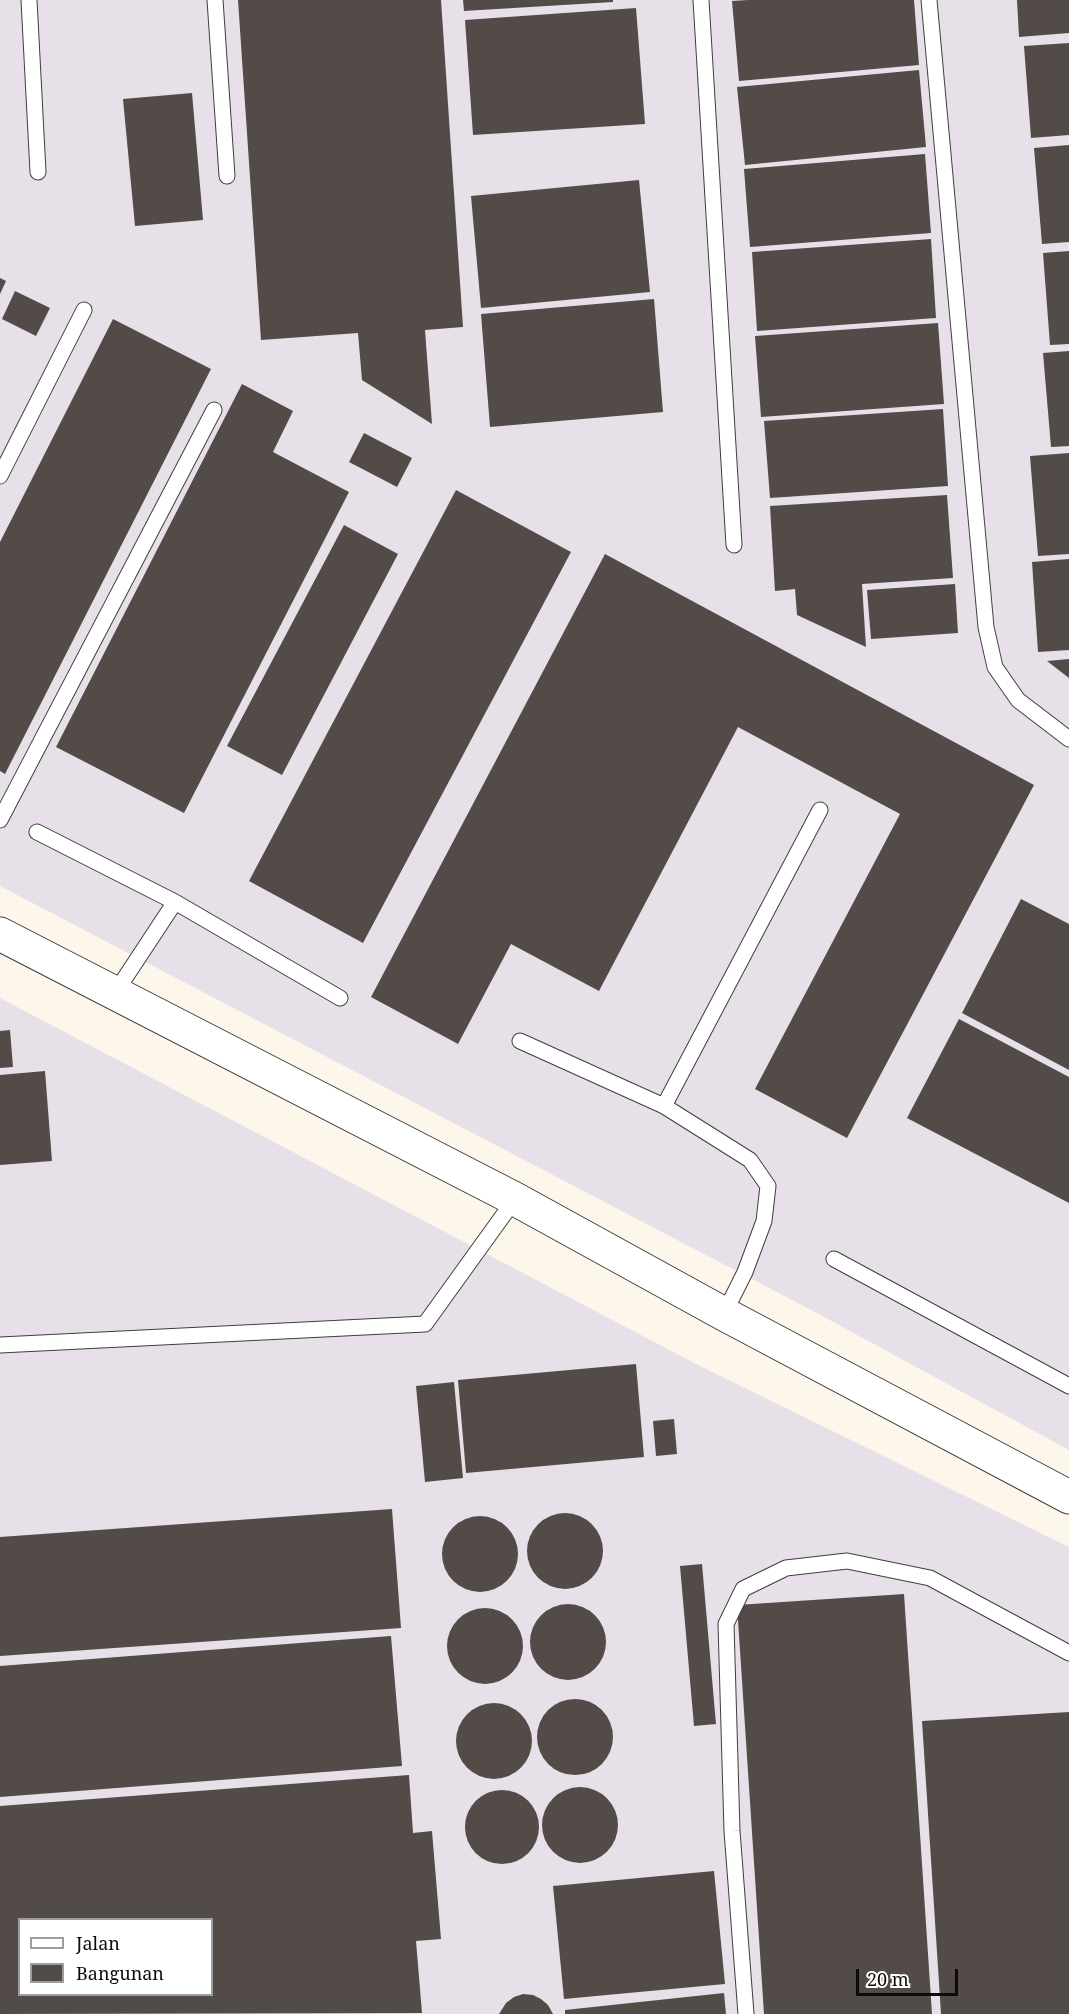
<!DOCTYPE html>
<style>
body{margin:0}
#map{position:relative;width:1069px;height:2014px;overflow:hidden;background:#fdf7eb;font-family:"Noto Serif",serif}
canvas{display:block}
.legend{position:absolute;left:18px;top:1918px;width:195px;height:78px;box-sizing:border-box;background:#fff;border:2px solid #9d9d9d;margin:0;padding:8px 10px;list-style:none;font-size:18px;color:#0b0b0b}
.legend li{display:flex;align-items:center;gap:12px;height:30px}
.legend b{width:30px;border:2px solid #9d9d9d}
.scale{position:absolute;left:856px;top:1969px;width:102px;height:27px;box-sizing:border-box;border:3px solid #0b0b0b;border-top:0;padding-left:8px;font-size:18px;line-height:21px;white-space:nowrap;color:#0b0b0b;-webkit-text-stroke:4px #fff;paint-order:stroke}
</style>
<div id="map">
<canvas width="1069" height="2014"></canvas>
<ul class="legend">
<li><b style="height:8px;background:#fff"></b>Jalan</li>
<li><b style="height:16px;background:#524b48"></b>Bangunan</li>
</ul>
<div class="scale">20 m</div>
</div>
<script>
const ctx = document.querySelector('canvas').getContext('2d');
ctx.lineJoin = 'round';
function fill(path, color) { ctx.fillStyle = color; ctx.fill(path, 'evenodd'); }
const shape = rows => new Path2D(rows.map(r => 'M' + r).join(''));
function stroke(path, color, width, dash) { ctx.strokeStyle = color; ctx.lineWidth = width; ctx.lineCap = dash ? 'butt' : 'round'; ctx.setLineDash(dash || []); ctx.stroke(path); }
fill(shape([
 [0,0,1069,0,1069,1450,813,1311,0,886],
 [0,998,698,1365,1069,1547,1069,2014,0,2014],
 [20,1920,212,1920,212,1994,20,1994]
]), '#e7e0e9');
fill(shape([
 [238,0,441,0,463,327,425,330,432,424,362,380,358,333,261,340],
 [463,0,613,0,613,2,464,11],
 [748,0,914,0,919,65,739,81,732,1],
 [1017,0,1069,0,1069,33,1019,37],
 [636,8,645,124,473,135,465,20],
 [1069,43,1069,135,1031,138,1024,46],
 [919,70,926,147,745,165,737,87],
 [192,93,203,220,135,226,123,99],
 [1069,145,1069,242,1042,244,1034,148],
 [925,154,931,233,750,247,744,169],
 [639,180,650,292,481,308,471,196],
 [931,239,936,318,757,331,752,252],
 [1069,251,1069,344,1050,345,1043,253],
 [0,278,6,281,0,294],
 [15,291,50,308,36,336,2,319],
 [654,299,663,412,490,427,481,314],
 [113,319,211,369,5,774,0,771,0,542],
 [938,323,944,404,761,417,755,336],
 [1069,351,1069,446,1051,447,1043,353],
 [242,384,293,411,273,452,349,492,184,813,56,747],
 [943,409,948,486,770,498,764,421],
 [364,433,412,458,397,487,349,462],
 [1069,453,1069,554,1038,556,1030,456],
 [456,490,571,552,363,943,249,881],
 [947,495,953,578,862,584,866,647,797,615,795,589,775,591,770,506],
 [344,525,398,554,282,775,227,746],
 [605,554,1034,785,847,1138,755,1089,900,814,738,727,599,991,511,944,458,1044,371,997],
 [1069,559,1069,650,1038,652,1032,562],
 [955,584,958,633,871,639,867,590],
 [1069,659,1069,678,1047,661],
 [1021,899,1069,924,1069,1070,962,1013],
 [959,1019,1069,1077,1069,1203,907,1118],
 [10,1030,13,1067,0,1068,0,1031],
 [45,1071,52,1161,0,1165,0,1075],
 [636,1364,644,1457,466,1473,458,1380],
 [454,1382,463,1478,425,1482,416,1386],
 [674,1419,677,1454,656,1456,653,1421],
 [392,1509,401,1628,0,1656,0,1537],
 '527 1551a38 38 0 1 1 76 0a38 38 0 1 1-76 0Z',
 '442 1554a38 38 0 1 1 76 0a38 38 0 1 1-76 0Z',
 [702,1564,716,1724,694,1726,680,1566],
 [904,1594,932,2014,764,2014,737,1605],
 '530 1642a38 38 0 1 1 76 0a38 38 0 1 1-76 0Z',
 '447 1646a38 38 0 1 1 76 0a38 38 0 1 1-76 0Z',
 [391,1636,402,1766,0,1797,0,1666],
 '537 1737a38 38 0 1 1 76 0a38 38 0 1 1-76 0Z',
 '456 1741a38 38 0 1 1 76 0a38 38 0 1 1-76 0Z',
 [1069,1712,1069,2014,941,2014,922,1721],
 [409,1775,413,1833,432,1831,441,1939,416,1941,422,2013,0,2014,0,1806],
 [20,1920,212,1920,212,1994,20,1994],
 '542 1825a38 38 0 1 1 76 0a38 38 0 1 1-76 0Z',
 '465 1827a37 37 0 1 1 74 0a37 37 0 1 1-74 0Z',
 [714,1871,725,1984,564,1999,553,1886],
 [724,1993,726,2014,565,2014,565,2010],
 [523,1994,533,1995,541,1999,548,2005,553,2014,499,2014,506,2003,514,1997]
]), '#524b48');
const service = shape([
 [29,0,38,172],
 [215,0,227,176],
 [701,0,734,545],
 [929,0,986,627,995,667,1018,700,1069,739],
 [0,476,84,310],
 [0,820,214,410],
 [37,832,175,902],
 [115,993,175,902,340,998],
 [520,1041,664,1106,750,1160,768,1186,764,1221,745,1272,724,1314],
 [664,1106,820,810],
 [834,1259,1069,1386],
 [0,1345,425,1324,515,1199],
 [746,2014,732,1831,726,1624,743,1589,786,1568,847,1561,930,1578,1069,1653]
]);
const tertiary = shape([
 [0,934,515,1199,724,1314,1069,1497]
]);
stroke(service, '#3e3e3e', 17);
stroke(tertiary, '#3e3e3e', 35);
stroke(service, '#fff', 15);
stroke(tertiary, '#fff', 33);
</script>
